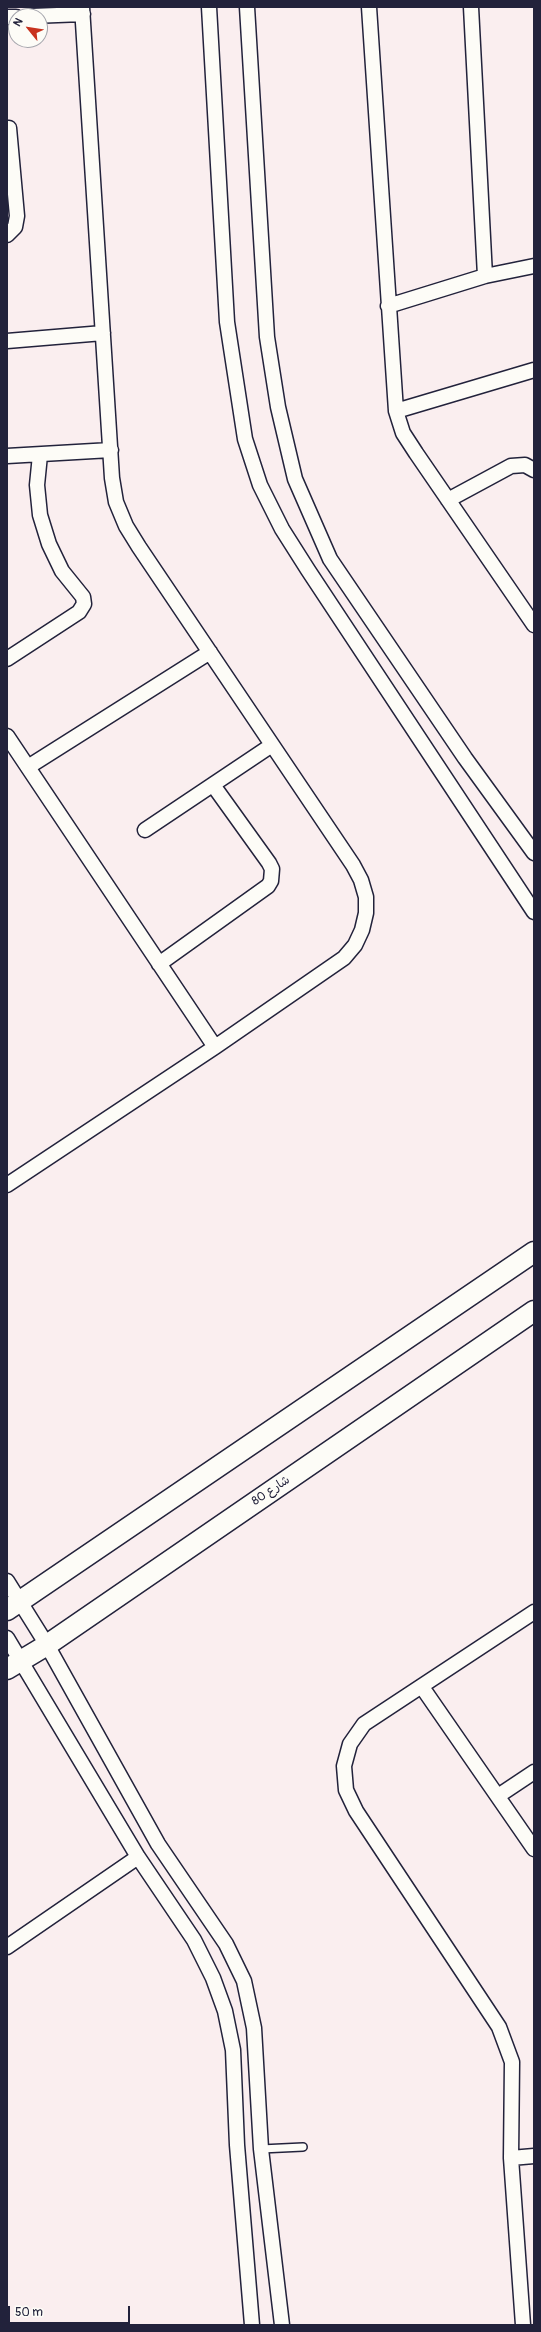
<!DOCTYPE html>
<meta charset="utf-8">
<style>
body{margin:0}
#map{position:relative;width:541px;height:2332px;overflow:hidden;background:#faeeef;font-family:Pangolin,sans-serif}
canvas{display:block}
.frame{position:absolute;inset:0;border:8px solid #22223b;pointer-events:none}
.north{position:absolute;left:8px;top:8px;width:40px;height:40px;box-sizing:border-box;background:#fdfcf7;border:1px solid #a5a5ac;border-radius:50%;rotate:300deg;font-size:11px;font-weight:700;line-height:16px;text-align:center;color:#22223b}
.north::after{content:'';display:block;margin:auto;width:14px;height:18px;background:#c8321e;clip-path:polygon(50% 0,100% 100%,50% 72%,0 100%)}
.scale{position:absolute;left:8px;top:2306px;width:122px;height:18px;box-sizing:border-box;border:2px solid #22223b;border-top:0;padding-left:5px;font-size:12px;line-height:14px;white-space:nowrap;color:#22223b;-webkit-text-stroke:3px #fdfcf7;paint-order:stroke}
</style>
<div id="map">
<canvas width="541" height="2332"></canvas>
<div class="frame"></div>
<div class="north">N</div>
<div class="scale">50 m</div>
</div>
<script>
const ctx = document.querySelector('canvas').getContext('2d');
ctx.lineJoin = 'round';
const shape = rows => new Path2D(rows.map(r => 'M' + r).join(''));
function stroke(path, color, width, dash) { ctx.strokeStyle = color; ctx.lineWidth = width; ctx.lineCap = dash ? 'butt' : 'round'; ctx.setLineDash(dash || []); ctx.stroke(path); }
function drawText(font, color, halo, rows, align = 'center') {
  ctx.font = font + ' Pangolin,"Playpen Sans Arabic",sans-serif'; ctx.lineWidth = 3; ctx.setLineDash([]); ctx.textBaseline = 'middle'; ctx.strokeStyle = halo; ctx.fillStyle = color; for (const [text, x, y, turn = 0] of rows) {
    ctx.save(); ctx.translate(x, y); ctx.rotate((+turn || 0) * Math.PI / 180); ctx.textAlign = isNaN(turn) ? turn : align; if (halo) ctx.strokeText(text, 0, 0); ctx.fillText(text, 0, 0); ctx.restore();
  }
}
const lane = shape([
 [261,2149,303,2147]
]);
const street = shape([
 [209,7,227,322,245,439,260,485,282,529,308,570,534,912],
 [247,7,267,337,278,407,295,479,330,559,465,758,534,853],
 [369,7,396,411,403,433,416,453,534,625],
 [471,7,485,276],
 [32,16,83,14],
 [7,17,16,17],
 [7,235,15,227,17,216,9,128],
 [388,306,485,276,534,266],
 [7,341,103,333],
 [396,411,534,370],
 [7,456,111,450],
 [448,500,511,466,525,465,534,470],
 [7,659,79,612,84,604,83,597,62,571,49,544,40,515,37,485,40,455],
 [7,736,215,1047],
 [28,767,210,652],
 [145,830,272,745],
 [159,964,268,886,271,881,272,869,269,863,213,785],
 [7,1185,215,1047,344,958,355,945,362,930,366,913,366,897,361,880,353,865,139,547,126,526,116,502,112,478,82,7],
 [7,1581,47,1645,158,1844,226,1944,244,1981,254,2028,261,2149,282,2325],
 [7,1638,138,1857,194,1940,213,1978,225,2011,233,2050,237,2145,252,2325],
 [422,1687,534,1849],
 [498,1796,534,1772],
 [7,1947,138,1857],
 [511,2158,534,2156],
 [523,2325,511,2158,512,2062,499,2027,356,1811,346,1790,344,1766,350,1744,364,1724,534,1612]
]);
const secondary = shape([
 [7,1610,534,1252],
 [7,1669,47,1645,534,1311]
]);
stroke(lane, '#22223b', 10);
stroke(street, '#22223b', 17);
stroke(secondary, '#22223b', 23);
stroke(lane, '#fdfcf7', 7);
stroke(street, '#fdfcf7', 14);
stroke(secondary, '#fdfcf7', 20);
drawText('12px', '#22223b', '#fdfcf7', [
 ["شارع 80",271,1491,-34]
]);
</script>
